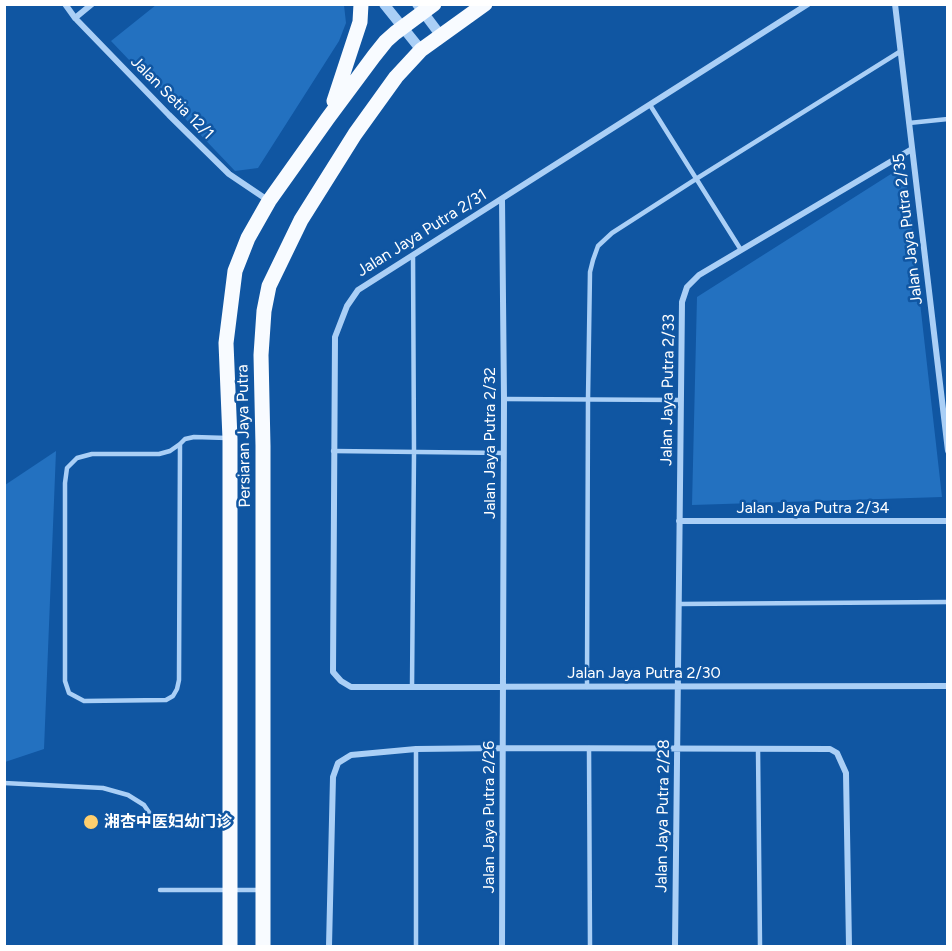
<!DOCTYPE html>
<meta charset="utf-8">
<style>
body{margin:0}
#map{position:relative;width:952px;height:951px;overflow:hidden;background:#1056a2;font-family:Figtree,sans-serif}
canvas{display:block}
.frame{position:absolute;inset:0;border:6px solid #fff;pointer-events:none}
</style>
<div id="map">
<canvas width="952" height="951"></canvas>
<div class="frame"></div>
</div>
<script>
const ctx = document.querySelector('canvas').getContext('2d');
ctx.lineJoin = 'round';
function fill(path, color) { ctx.fillStyle = color; ctx.fill(path, 'evenodd'); }
const shape = rows => new Path2D(rows.map(r => 'M' + r).join(''));
function stroke(path, color, width, dash) { ctx.strokeStyle = color; ctx.lineWidth = width; ctx.lineCap = dash ? 'butt' : 'round'; ctx.setLineDash(dash || []); ctx.stroke(path); }
function drawText(font, color, halo, rows, align = 'center') {
  ctx.font = font + ' Figtree,"Noto Sans SC",sans-serif'; ctx.lineWidth = 5; ctx.setLineDash([]); ctx.textBaseline = 'middle'; ctx.strokeStyle = halo; ctx.fillStyle = color; for (const [text, x, y, turn = 0] of rows) {
    ctx.save(); ctx.translate(x, y); ctx.rotate((+turn || 0) * Math.PI / 180); ctx.textAlign = isNaN(turn) ? turn : align; if (halo) ctx.strokeText(text, 0, 0); ctx.fillText(text, 0, 0); ctx.restore();
  }
}
fill(shape([
 [156,5,344,5,346,23,339,41,258,168,235,171,111,41],
 [905,170,942,497,692,505,697,297,891,174],
 [56,451,44,749,5,762,5,485]
]), '#2371c0');
stroke(shape([
 [650,105,741,250],
 [909,123,948,119],
 [504,399,681,400],
 [180,444,179,680,177,689,173,696,166,700,84,701,69,693,65,681,65,483,67,468,77,458,92,454,159,454,170,451,180,444,185,439,194,437,227,438],
 [333,451,504,453],
 [679,604,948,602],
 [412,687,414,452,413,255],
 [587,687,588,399,590,272,593,260,598,246,612,233,696,179,901,51],
 [589,748,590,946],
 [758,749,760,946],
 [4,783,103,788,128,795,144,805,159,827],
 [160,890,259,890],
 [416,946,416,749]
]), '#aacff6', 4.5);
stroke(shape([
 [65,4,75,18,169,115,229,174,269,201],
 [808,4,358,290,347,306,335,337,333,672,341,681,351,687,948,686],
 [895,4,948,451],
 [75,18,92,4],
 [502,199,504,399,502,946],
 [679,521,948,521],
 [329,946,333,777,338,763,351,755,416,749,503,748,830,749,837,753,846,773,849,946],
 [675,946,682,302,687,287,699,275,912,149]
]), '#aacff6', 6);
stroke(shape([
 [384,4,421,50],
 [417,4,441,36]
]), '#aacff6', 10);
stroke(shape([
 [334,101,360,22,361,4],
 [230,946,230,439,226,343,235,271,248,238,269,201,328,118,374,56,386,41,395,33,434,4],
 [263,946,263,446,261,355,264,311,269,286,301,220,355,134,396,77,421,50,485,4]
]), '#f8fbff', 15);
for (const [x, y, r, color] of [
 [91,822,8,"#ffcf6e"]
]) { const dot = new Path2D(); dot.arc(x, y, r, 0, 2 * Math.PI); ctx.fillStyle = color; ctx.fill(dot); stroke(dot, '#1056a2', 2); }
drawText('16px', '#fff', '#1056a2', [
 ["Jalan Setia 12/1",172,98,45],
 ["Jalan Jaya Putra 2/35",908,229,-97],
 ["Jalan Jaya Putra 2/31",422,233,-32],
 ["Jalan Jaya Putra 2/33",668,390,-89],
 ["Persiaran Jaya Putra",244,436,-91],
 ["Jalan Jaya Putra 2/32",490,443,-90],
 ["Jalan Jaya Putra 2/34",813,508],
 ["Jalan Jaya Putra 2/30",644,673],
 ["Jalan Jaya Putra 2/28",663,816,-89],
 ["Jalan Jaya Putra 2/26",489,817,-90]
]);
drawText('bold 16px', '#fff', '#1056a2', [
 ["湘杏中医妇幼门诊",104,822]
], 'left');
</script>
